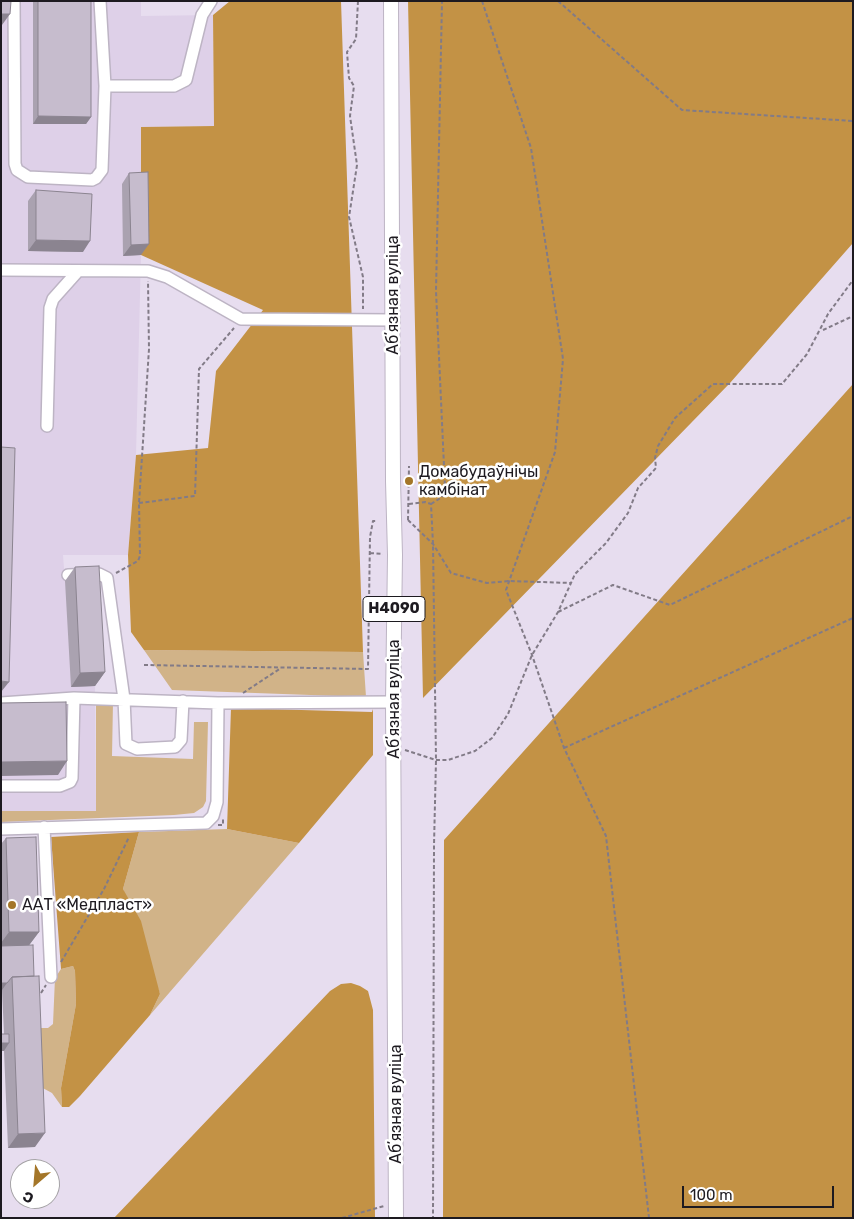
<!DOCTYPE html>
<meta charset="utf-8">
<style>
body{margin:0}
#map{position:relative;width:854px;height:1219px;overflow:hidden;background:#e7ddef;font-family:Rubik,sans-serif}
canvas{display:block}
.frame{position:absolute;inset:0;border:2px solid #1d1a20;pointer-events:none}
.north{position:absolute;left:10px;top:1159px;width:50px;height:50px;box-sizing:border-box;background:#fff;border:1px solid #a5a3a6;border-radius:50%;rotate:207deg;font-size:14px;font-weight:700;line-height:20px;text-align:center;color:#1d1a20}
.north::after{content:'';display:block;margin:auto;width:18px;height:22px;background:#a47629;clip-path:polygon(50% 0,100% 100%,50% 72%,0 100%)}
.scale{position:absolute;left:682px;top:1186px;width:152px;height:22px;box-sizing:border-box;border:2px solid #1d1a20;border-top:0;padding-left:6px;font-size:15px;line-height:18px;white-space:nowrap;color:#1d1a20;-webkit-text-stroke:4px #fff;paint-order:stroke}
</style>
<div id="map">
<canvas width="854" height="1219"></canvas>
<div class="frame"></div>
<div class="north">С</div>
<div class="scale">100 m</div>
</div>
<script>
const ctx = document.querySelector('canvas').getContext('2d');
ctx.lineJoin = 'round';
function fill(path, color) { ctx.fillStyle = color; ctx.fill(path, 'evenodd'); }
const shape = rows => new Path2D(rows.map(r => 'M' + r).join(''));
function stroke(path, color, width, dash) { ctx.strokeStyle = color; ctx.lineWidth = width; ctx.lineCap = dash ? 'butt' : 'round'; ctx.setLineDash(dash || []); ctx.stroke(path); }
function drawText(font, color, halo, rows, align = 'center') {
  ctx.font = font + ' Rubik,sans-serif'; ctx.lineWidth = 5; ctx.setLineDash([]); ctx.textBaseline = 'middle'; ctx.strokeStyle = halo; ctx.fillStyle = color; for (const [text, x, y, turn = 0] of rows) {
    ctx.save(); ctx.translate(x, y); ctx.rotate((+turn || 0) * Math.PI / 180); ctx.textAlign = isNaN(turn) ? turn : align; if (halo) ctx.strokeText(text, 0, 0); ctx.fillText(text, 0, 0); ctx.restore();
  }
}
fill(shape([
 [1,1,141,1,141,16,213,15,214,126,141,127,141,255,136,455,128,555,63,555,65,581,89,580,95,686,96,811,1,811]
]), '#ded0e8');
fill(shape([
 [144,650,363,652,366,697,172,690],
 [96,699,113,702,112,756,193,759,194,722,208,722,206,801,203,807,194,813,174,815,1,822,1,811,96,811],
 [227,829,299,843,150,1015,160,994,123,889,139,832],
 [73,966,75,971,76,1004,61,1088,62,1107,52,1093,39,1086,37,1028,48,1028,53,1024,55,978,61,969]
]), '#d1b388');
fill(shape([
 [230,1,341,1,363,652,144,650,131,632,128,555,136,455,208,448,216,371,263,310,141,255,141,127,214,126,213,15],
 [408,1,853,1,853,243,730,383,423,698],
 [853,384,853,1218,443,1218,444,840],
 [231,708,372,712,373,709,373,755,299,843,227,829],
 [139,832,123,889,141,921,160,994,150,1015,80,1096,69,1107,62,1107,61,1088,76,1004,75,971,73,966,61,969,51,837],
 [351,983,360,986,368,991,373,1010,375,1218,114,1218,330,991,341,984]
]), '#c39245');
const minor = shape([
 [14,1,15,164,17,170,28,177,92,180,96,178,102,170,105,86,174,86,186,80,202,15,211,1],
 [100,1,105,86],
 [1,270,148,271,167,277,241,319,394,320],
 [47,426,50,308,53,299,78,271],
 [68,575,99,574,107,578,124,699,126,744,137,749,175,747,181,740,183,701],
 [1,703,74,698,218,703],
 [1,786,60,786,70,782,72,778,74,698],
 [44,827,51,977],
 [1,829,206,823,213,816,217,802,218,703,393,702]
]);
const major = shape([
 [391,1,393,481,395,555,393,702,396,1218]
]);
stroke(minor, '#bdb4c4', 14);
stroke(major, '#bdb4c4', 16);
stroke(shape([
 [358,1,356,39,347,52,349,78,354,86,350,116,357,165,349,217,363,277,363,309],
 [482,1,531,148,563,359,555,452,506,590,532,655,564,748,606,836,649,1218],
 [558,1,682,110,853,121],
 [823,330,853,316],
 [139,503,195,496,199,369,234,328],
 [409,504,425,502,431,504,433,544,436,760,434,845,433,1218],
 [431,504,442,497,445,488,436,291,442,1],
 [408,520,433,544,451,573,487,583,509,581,571,583],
 [408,520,409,466],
 [370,553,383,554],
 [116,573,138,561,140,556,139,503,149,349,148,281],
 [558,612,613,585,670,605,853,516],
 [144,665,368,669,370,537,373,521,377,521],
 [243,693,281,668],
 [564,748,853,618],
 [405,750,436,760,448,760,475,751,492,738,508,714,532,655,558,612,575,574,606,543,628,513,638,488,656,468,655,458,658,446,675,418,713,384,782,384,807,354,828,314,853,280],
 [218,825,223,825,223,819],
 [61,962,104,889,129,837],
 [41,993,46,985],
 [342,1218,384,1206]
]), '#827b87', 2, [4, 2.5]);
stroke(minor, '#fff', 11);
stroke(major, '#fff', 14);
fill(shape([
 [33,1,91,1,91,117,86,124,33,124],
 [129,173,141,255,123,256,122,184],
 [36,190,83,252,28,251,28,201],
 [75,567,105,672,95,686,71,687,65,581],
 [6,838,39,932,29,945,35,1147,8,1148,4,1051,1,1051,1,1034,4,1034,2,990,1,990,1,844]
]), '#aaa2b0');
fill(shape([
 [1,14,10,14,2,25,1,25],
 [38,116,91,117,86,124,33,124],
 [36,240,90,241,83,252,28,251],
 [149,244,141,255,123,256,131,245],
 [105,672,95,686,71,687,80,673],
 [1,681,9,682,1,692],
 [67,761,58,775,1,776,1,762],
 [9,932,39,932,24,952,1,953,1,943],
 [1,983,7,983,2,990,1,990],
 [1,1043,9,1043,4,1051,1,1051],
 [45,1133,35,1147,8,1148,18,1134]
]), '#8b8490');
const building = shape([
 [1,1,11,1,10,14,1,14,1,1],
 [38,1,91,1,91,117,38,116,38,1],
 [148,172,149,244,131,245,129,173,148,172],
 [36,190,92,194,90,241,36,240,36,190],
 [1,447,15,448,9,682,1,681,1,447],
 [99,566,105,672,80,673,75,567,99,566],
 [66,702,67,761,1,762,1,703,66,702],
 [36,837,39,932,9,932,6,838,36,837],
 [33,945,34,976,12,977,7,983,1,983,1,946,33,945],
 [39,976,45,1133,18,1134,12,977,39,976],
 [1,1034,9,1034,9,1043,1,1043,1,1034]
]);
fill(building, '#c6bccd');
stroke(building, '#8b8490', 1);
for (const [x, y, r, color] of [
 [409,481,5,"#a47629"],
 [12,905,5,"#a47629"]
]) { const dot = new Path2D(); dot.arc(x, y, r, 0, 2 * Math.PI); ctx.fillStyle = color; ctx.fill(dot); stroke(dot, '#fff', 2); }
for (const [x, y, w] of [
 [394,609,62]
]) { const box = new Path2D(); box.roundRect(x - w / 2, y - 12.5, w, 25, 4); ctx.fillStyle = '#fff'; ctx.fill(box); stroke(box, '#1d1a20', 1); }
drawText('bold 15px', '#1d1a20', null, [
 ["Н4090",394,609]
]);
drawText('16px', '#1d1a20', '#fff', [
 ["Абʼязная вуліца",393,295,-90],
 ["Абʼязная вуліца",394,699,-90],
 ["Абʼязная вуліца",396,1104,-90]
]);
drawText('16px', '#1d1a20', '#fff', [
 ["Домабудаўнічы",419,472],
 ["камбінат",419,490],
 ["ААТ «Медпласт»",22,905]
], 'left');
</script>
